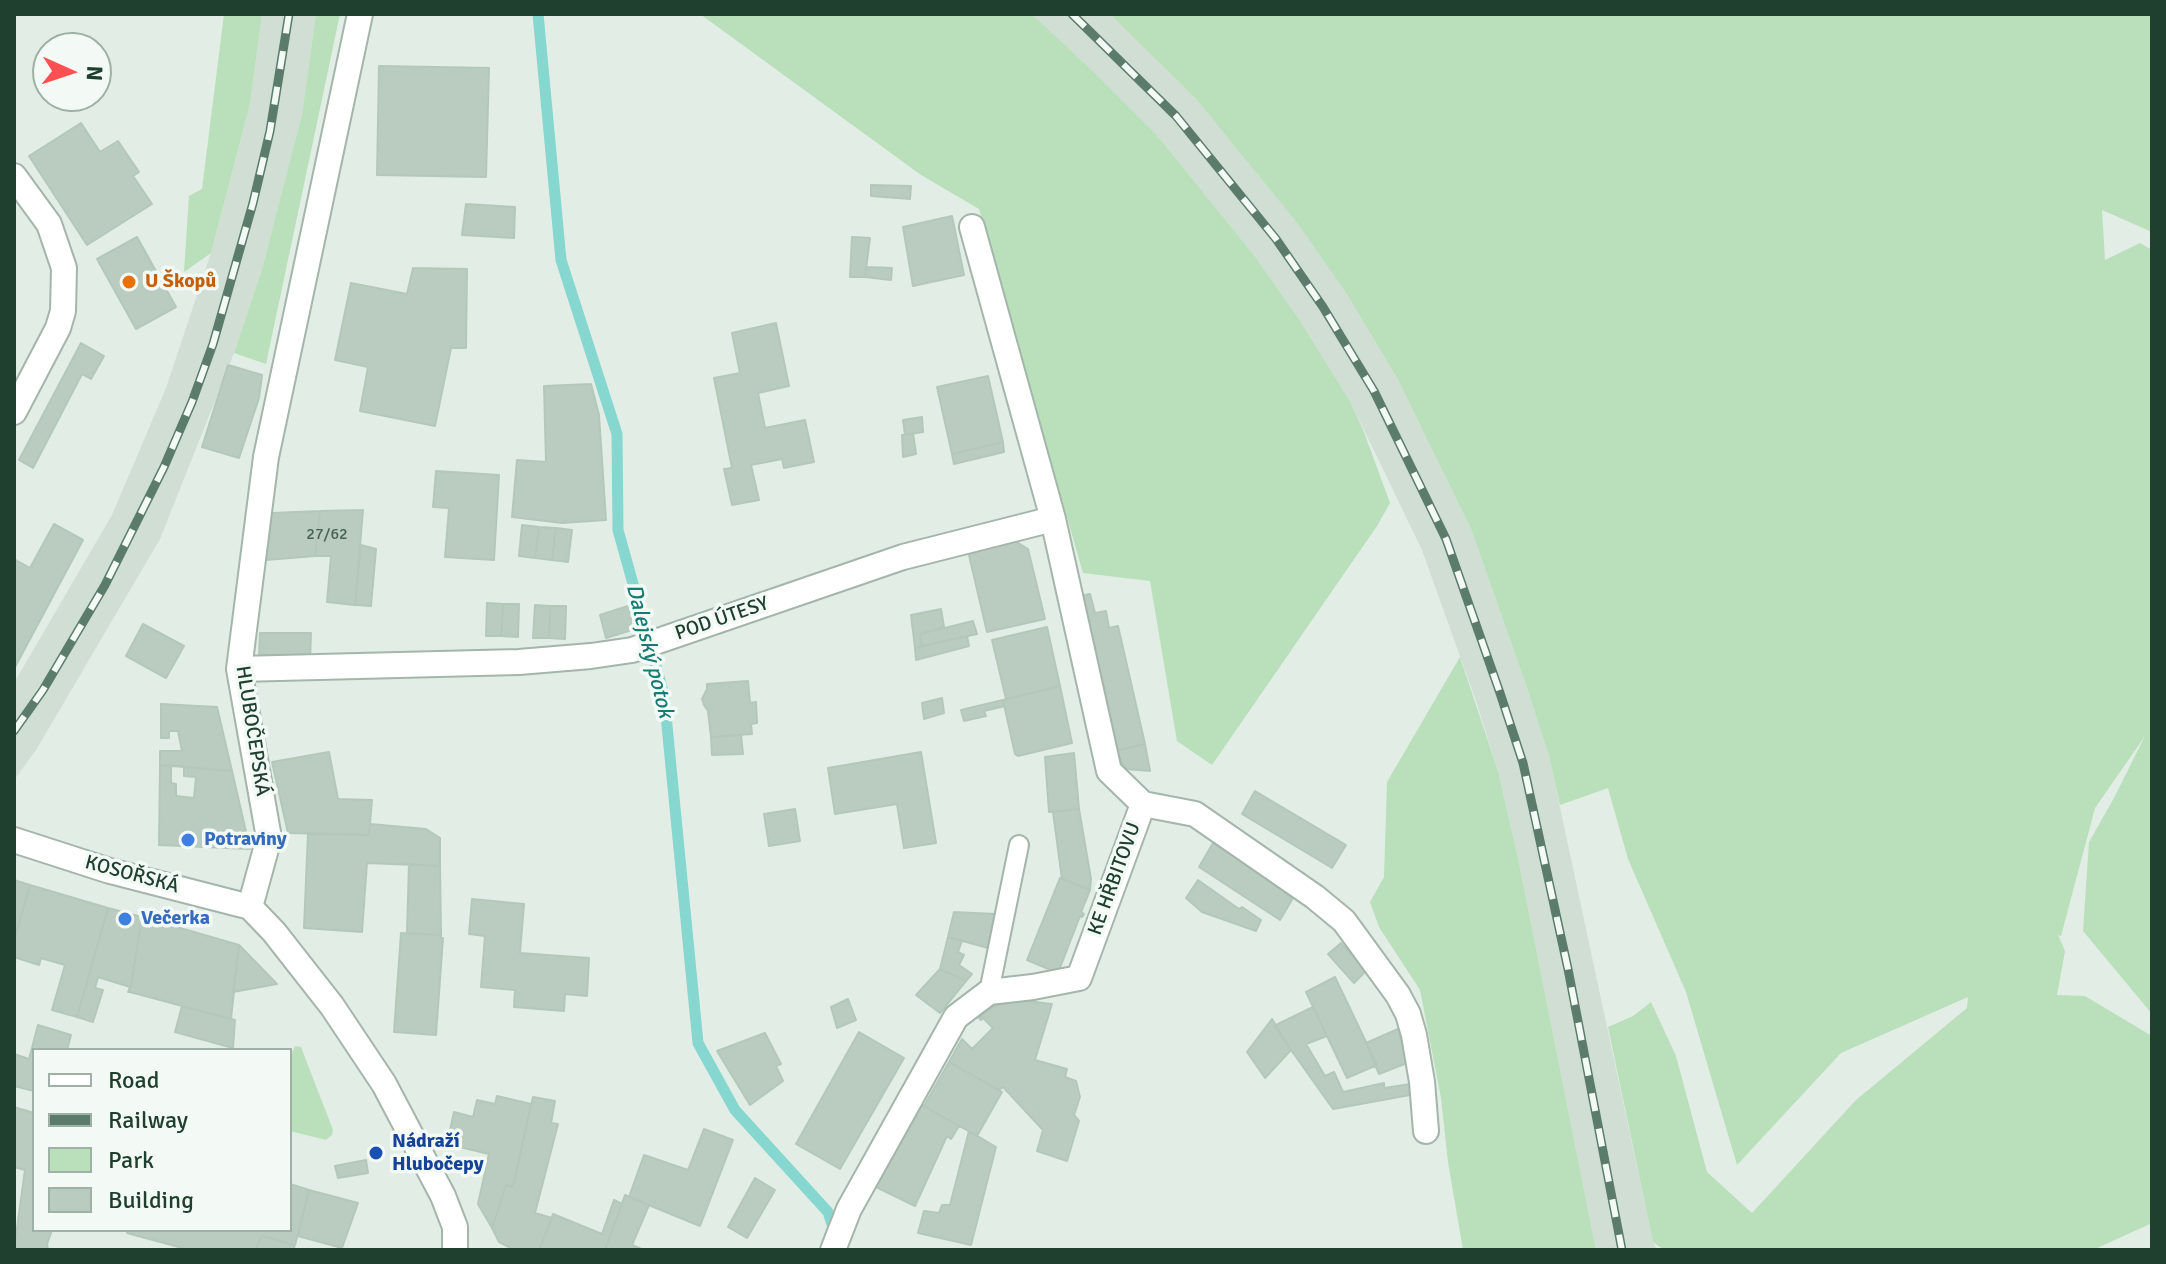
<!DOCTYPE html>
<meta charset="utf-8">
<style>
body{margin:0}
#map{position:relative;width:2166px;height:1264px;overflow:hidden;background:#e2ede5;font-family:Signika,sans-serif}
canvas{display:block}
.frame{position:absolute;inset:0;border:16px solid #20402f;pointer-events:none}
.legend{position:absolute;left:32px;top:1048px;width:260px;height:184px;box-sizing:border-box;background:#f3faf5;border:2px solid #9fb0a6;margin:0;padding:10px 14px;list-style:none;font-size:24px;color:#20402f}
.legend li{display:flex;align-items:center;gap:16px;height:40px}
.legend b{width:40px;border:2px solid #9fb0a6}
.north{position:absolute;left:32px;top:32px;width:80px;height:80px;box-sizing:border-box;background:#f3faf5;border:2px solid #9fb0a6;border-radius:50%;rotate:93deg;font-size:22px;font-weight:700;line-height:32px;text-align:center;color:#20402f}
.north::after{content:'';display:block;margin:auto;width:28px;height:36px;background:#fd5052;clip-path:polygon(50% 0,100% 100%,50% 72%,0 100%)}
</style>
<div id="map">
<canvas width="2166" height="1264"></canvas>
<div class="frame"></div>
<ul class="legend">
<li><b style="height:10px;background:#fff"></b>Road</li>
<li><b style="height:10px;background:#5b7c6a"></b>Railway</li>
<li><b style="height:22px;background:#b9e0ba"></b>Park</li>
<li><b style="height:22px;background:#baccc0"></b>Building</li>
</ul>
<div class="north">N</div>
</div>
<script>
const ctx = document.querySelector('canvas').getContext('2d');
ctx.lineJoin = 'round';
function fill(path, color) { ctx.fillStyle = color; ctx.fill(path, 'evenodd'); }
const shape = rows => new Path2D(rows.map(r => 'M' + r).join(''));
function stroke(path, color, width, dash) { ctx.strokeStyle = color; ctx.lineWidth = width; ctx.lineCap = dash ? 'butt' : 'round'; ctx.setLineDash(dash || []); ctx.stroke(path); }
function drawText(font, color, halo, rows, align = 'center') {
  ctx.font = font + ' Signika,sans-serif'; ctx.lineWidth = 7; ctx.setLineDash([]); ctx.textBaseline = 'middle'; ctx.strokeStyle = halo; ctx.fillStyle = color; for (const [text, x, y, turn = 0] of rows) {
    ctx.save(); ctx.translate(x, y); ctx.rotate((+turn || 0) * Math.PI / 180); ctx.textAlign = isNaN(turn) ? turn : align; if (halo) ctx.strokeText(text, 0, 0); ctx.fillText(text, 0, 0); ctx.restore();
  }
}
fill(shape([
 [262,14,316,14,302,114,262,269,234,353,160,539,36,750,14,780,14,683,112,515,166,388,211,253,250,104],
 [1032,14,1110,14,1132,35,1196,99,1297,223,1346,293,1397,378,1471,529,1526,685,1549,756,1653,1242,1657,1250,1596,1250,1518,858,1498,771,1476,701,1422,550,1351,403,1301,322,1254,255,1156,134,1095,73]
]), '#d0ded4');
fill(shape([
 [224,14,262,14,250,104,211,253,184,272,189,196,202,189],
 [316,14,340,14,266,364,234,353,262,269,302,114],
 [700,14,1032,14,1095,73,1156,134,1254,255,1301,322,1351,403,1364,432,1390,503,1377,526,1212,765,1177,741,1150,581,1083,573,979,209,921,175],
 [1110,14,2152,14,2152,232,2102,210,2105,260,2140,243,2152,250,2152,1014,2083,931,2089,842,2114,798,2145,736,2095,808,2061,936,2058,935,2065,951,2057,995,2085,996,2152,1036,2152,1223,2093,1250,1664,1250,1653,1242,1608,1027,1633,1016,1651,1002,1676,1056,1707,1172,1752,1213,1856,1100,1967,1008,1968,997,1841,1053,1737,1165,1686,992,1628,859,1608,788,1560,805,1549,756,1526,685,1471,529,1397,378,1346,293,1297,223,1196,99],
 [1460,657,1498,771,1518,858,1596,1250,1463,1250,1448,1162,1441,1098,1420,990,1379,927,1370,902,1384,877,1387,782],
 [295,1046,301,1047,333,1130,332,1135,326,1140,290,1131,290,1058]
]), '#b9e0ba');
stroke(shape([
 [538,14,561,260,617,434,618,530,664,695,698,1043,735,1110,828,1212,835,1233]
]), '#85d7cf', 11);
const building = shape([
 [379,66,489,68,486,177,377,175,379,66],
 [81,123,100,152,118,141,139,172,133,176,152,204,87,245,29,156,81,123],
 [871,185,911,186,910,199,871,196,871,185],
 [466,204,515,207,514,238,462,235,466,204],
 [952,216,964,275,913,286,903,227,952,216],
 [137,237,176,307,136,329,97,259,137,237],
 [852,237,870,238,865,277,850,277,852,237],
 [867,267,892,268,891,280,865,277,867,267],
 [413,268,467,269,466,348,451,348,435,426,360,411,368,367,335,360,351,283,407,294,413,268],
 [776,323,789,386,758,393,765,428,805,420,814,462,784,468,782,459,751,465,759,500,732,505,724,469,732,468,714,378,740,373,732,333,776,323],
 [81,343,104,356,91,379,82,374,33,468,19,460,81,343],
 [228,365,262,375,259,398,239,458,202,447,228,365],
 [988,376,1003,442,952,454,937,387,988,376],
 [591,384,599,415,606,520,562,523,512,517,517,460,546,462,544,386,591,384],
 [922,417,923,432,905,435,903,420,922,417],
 [913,433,916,454,903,457,902,435,913,433],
 [1003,442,1004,452,954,464,952,454,1003,442],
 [436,471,499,475,494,560,445,557,449,508,433,507,436,471],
 [363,510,355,605,327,602,331,556,315,556,320,511,363,510],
 [320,511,315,556,266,560,267,519,273,513,320,511],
 [54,524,83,540,14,669,14,559,30,568,54,524],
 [522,525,539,527,535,558,519,556,522,525],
 [539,527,556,528,552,560,535,558,539,527],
 [556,528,572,530,568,562,552,560,556,528],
 [1015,541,1028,549,1045,619,987,632,968,551,1015,541],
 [361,545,376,549,371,606,355,605,361,545],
 [1090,594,1095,613,1106,611,1109,628,1118,626,1145,744,1115,751,1080,596,1090,594],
 [487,603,503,604,501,636,486,636,487,603],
 [503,604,519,604,518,637,501,636,503,604],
 [535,605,550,606,549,638,533,638,535,605],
 [550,606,566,606,565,639,549,638,550,606],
 [628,606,635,629,606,638,600,615,628,606],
 [941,609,944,627,920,634,922,646,915,648,911,615,941,609],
 [973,621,977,634,922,646,920,634,973,621],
 [143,624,184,646,166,678,126,656,143,624],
 [1047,627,1060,686,1006,699,992,640,1047,627],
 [260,633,311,633,310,661,267,662,259,656,260,633],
 [967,636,969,646,916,660,915,648,967,636],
 [748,681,750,703,756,702,757,723,751,724,752,734,711,737,708,711,704,705,702,699,707,689,707,684,748,681],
 [1060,686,1072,743,1018,756,1015,754,1003,700,1060,686],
 [942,698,944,713,924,719,922,703,942,698],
 [1003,700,1005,706,984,711,986,716,964,721,961,710,1003,700],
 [161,704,217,707,232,771,160,765,160,751,182,751,178,731,169,731,169,738,161,738,161,704],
 [741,735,743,754,712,755,711,737,741,735],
 [1145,744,1150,771,1126,769,1115,751,1145,744],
 [329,752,338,799,372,800,369,835,288,833,272,762,329,752],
 [921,752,936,843,904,848,897,804,835,814,828,768,921,752],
 [1074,753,1079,809,1049,812,1045,757,1074,753],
 [160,765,171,766,171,783,176,784,176,796,194,798,196,777,184,776,184,767,232,771,250,849,159,845,160,765],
 [1255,791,1346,845,1332,868,1242,814,1255,791],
 [795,809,800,841,769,846,764,814,795,809],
 [1079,809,1091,879,1090,890,1062,879,1053,812,1079,809],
 [370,824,426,829,440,838,440,866,367,863,362,932,304,928,308,833,369,835,370,824],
 [1213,843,1271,880,1270,882,1293,898,1280,920,1199,867,1213,843],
 [409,864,440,866,441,935,407,933,409,864],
 [1060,878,1090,890,1081,912,1084,914,1082,917,1080,916,1058,973,1027,960,1060,878],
 [14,880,30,885,14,941,14,880],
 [1198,880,1239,909,1242,907,1261,920,1256,931,1202,912,1186,898,1198,880],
 [30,885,108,908,77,1017,52,1010,65,965,41,958,39,965,14,957,14,941,30,885],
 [472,899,524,904,520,953,589,958,587,996,565,994,564,1011,514,1007,515,990,481,987,485,936,469,934,472,899],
 [108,908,142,917,130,992,128,992,130,987,98,977,95,988,103,990,93,1022,77,1017,108,908],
 [954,912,995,914,988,948,948,937,954,912],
 [142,917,239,945,231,1019,130,992,142,917],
 [401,933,441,935,441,938,443,938,436,1035,394,1032,401,933],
 [948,937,962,941,958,952,964,955,959,965,972,974,966,981,940,969,948,937],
 [1341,943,1366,971,1354,983,1328,954,1341,943],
 [239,945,277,984,233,992,239,945],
 [940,969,966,981,940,1013,916,995,940,969],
 [1335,977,1377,1065,1347,1078,1306,992,1335,977],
 [848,999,856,1020,837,1028,831,1007,848,999],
 [1018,1000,1052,1004,1035,1060,1067,1069,1065,1077,1076,1081,1080,1097,1074,1115,1079,1121,1067,1161,1037,1151,1043,1130,1003,1087,999,1090,949,1062,962,1039,972,1049,993,1028,983,1018,981,1020,979,1018,993,1007,1007,1001,1018,1000],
 [182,1006,235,1020,233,1048,175,1032,182,1006],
 [1313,1007,1327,1036,1306,1044,1325,1076,1334,1072,1343,1092,1384,1083,1384,1088,1411,1084,1410,1095,1333,1109,1274,1026,1313,1007],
 [1272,1019,1291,1050,1265,1078,1247,1052,1272,1019],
 [38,1025,71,1035,67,1050,34,1050,34,1091,14,1086,14,1054,29,1059,38,1025],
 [1398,1029,1407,1063,1379,1074,1366,1043,1398,1029],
 [859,1032,904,1058,840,1169,796,1144,859,1032],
 [765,1033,781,1064,776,1066,783,1081,750,1105,717,1051,765,1033],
 [949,1062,1002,1092,977,1136,924,1106,949,1062],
 [497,1096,531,1104,513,1187,506,1185,492,1228,478,1204,489,1154,447,1144,454,1112,473,1117,477,1100,495,1104,497,1096],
 [533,1097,555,1101,551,1123,558,1124,535,1213,552,1218,539,1250,515,1250,499,1242,492,1228,506,1185,513,1187,533,1097],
 [923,1105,959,1126,951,1139,947,1136,915,1206,876,1187,919,1106,923,1105],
 [14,1107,34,1113,34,1230,52,1230,47,1244,48,1250,14,1250,25,1170,14,1167,14,1107],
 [704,1129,733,1140,700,1226,629,1197,644,1155,688,1170,704,1129],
 [969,1131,996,1147,971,1245,918,1233,924,1211,939,1213,942,1205,950,1205,969,1131],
 [366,1160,368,1173,338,1178,335,1166,366,1160],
 [755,1178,775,1190,747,1238,728,1227,755,1178],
 [290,1184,309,1190,295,1245,262,1236,255,1250,190,1250,127,1233,128,1230,290,1230,290,1184],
 [309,1190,358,1203,342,1248,298,1236,309,1190],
 [625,1195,649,1205,632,1245,644,1250,605,1250,625,1195],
 [614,1200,622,1204,605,1250,539,1250,553,1214,602,1234,614,1200],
 [262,1236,295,1245,293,1250,255,1250,262,1236]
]);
fill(building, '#baccc0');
stroke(building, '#b4c8ba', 2);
const service = shape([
 [989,992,1019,845]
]);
const minor = shape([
 [14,176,49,224,64,268,63,311,58,328,14,412],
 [972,227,1053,519,1109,771,1143,804],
 [239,669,519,662,591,656,632,650,903,557,1053,519],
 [1143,804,1195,814,1315,897,1344,921,1398,995,1408,1014,1414,1035,1422,1082,1426,1131],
 [250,907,269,838,239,669,266,457,360,14],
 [833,1250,849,1209,956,1017,989,992,1033,987,1079,978,1143,804]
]);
const tertiary = shape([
 [14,840,110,871,250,907,274,932,332,1006,384,1084,443,1196,455,1227,455,1250]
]);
stroke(service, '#a4b6ab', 22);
stroke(minor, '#a4b6ab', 28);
stroke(tertiary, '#a4b6ab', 28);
stroke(service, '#fff', 18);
stroke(minor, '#fff', 24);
stroke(tertiary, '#fff', 24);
const rail = shape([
 [1072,14,1176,116,1276,239,1323,307,1374,391,1446,539,1500,693,1523,763,1568,969,1622,1250],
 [14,731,43,690,105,585,164,467,192,402,213,344,253,203,270,131,289,14]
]);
stroke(rail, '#5b7c6a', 9);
stroke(rail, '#f3faf5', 6, [18]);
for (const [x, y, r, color] of [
 [129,282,8,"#e8710a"],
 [188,840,8,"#3f7fe0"],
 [125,919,8,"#3f7fe0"],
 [376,1153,8,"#1a4fb4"]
]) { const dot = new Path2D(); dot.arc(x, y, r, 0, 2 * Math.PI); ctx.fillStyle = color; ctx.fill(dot); stroke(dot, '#f3faf5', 3); }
drawText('16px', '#466353', null, [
 ["27/62",327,535]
]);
drawText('bold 20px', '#c56008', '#f3faf5', [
 ["U Škopů",145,282]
], 'left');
drawText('20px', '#20402f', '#f3faf5', [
 ["POD ÚTESY",722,619,-19],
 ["HLUBOČEPSKÁ",252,731,81],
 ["KOSOŘSKÁ",132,875,15],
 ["KE HŘBITOVU",1115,879,-70]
]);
drawText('bold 20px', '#366cbe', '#f3faf5', [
 ["Potraviny",204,840],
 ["Večerka",141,919]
], 'left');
drawText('bold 20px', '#164399', '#f3faf5', [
 ["Nádraží",392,1142],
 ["Hlubočepy",392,1165]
], 'left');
drawText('italic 22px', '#157c73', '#f3faf5', [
 ["Dalejský potok",649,651,76]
]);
</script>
